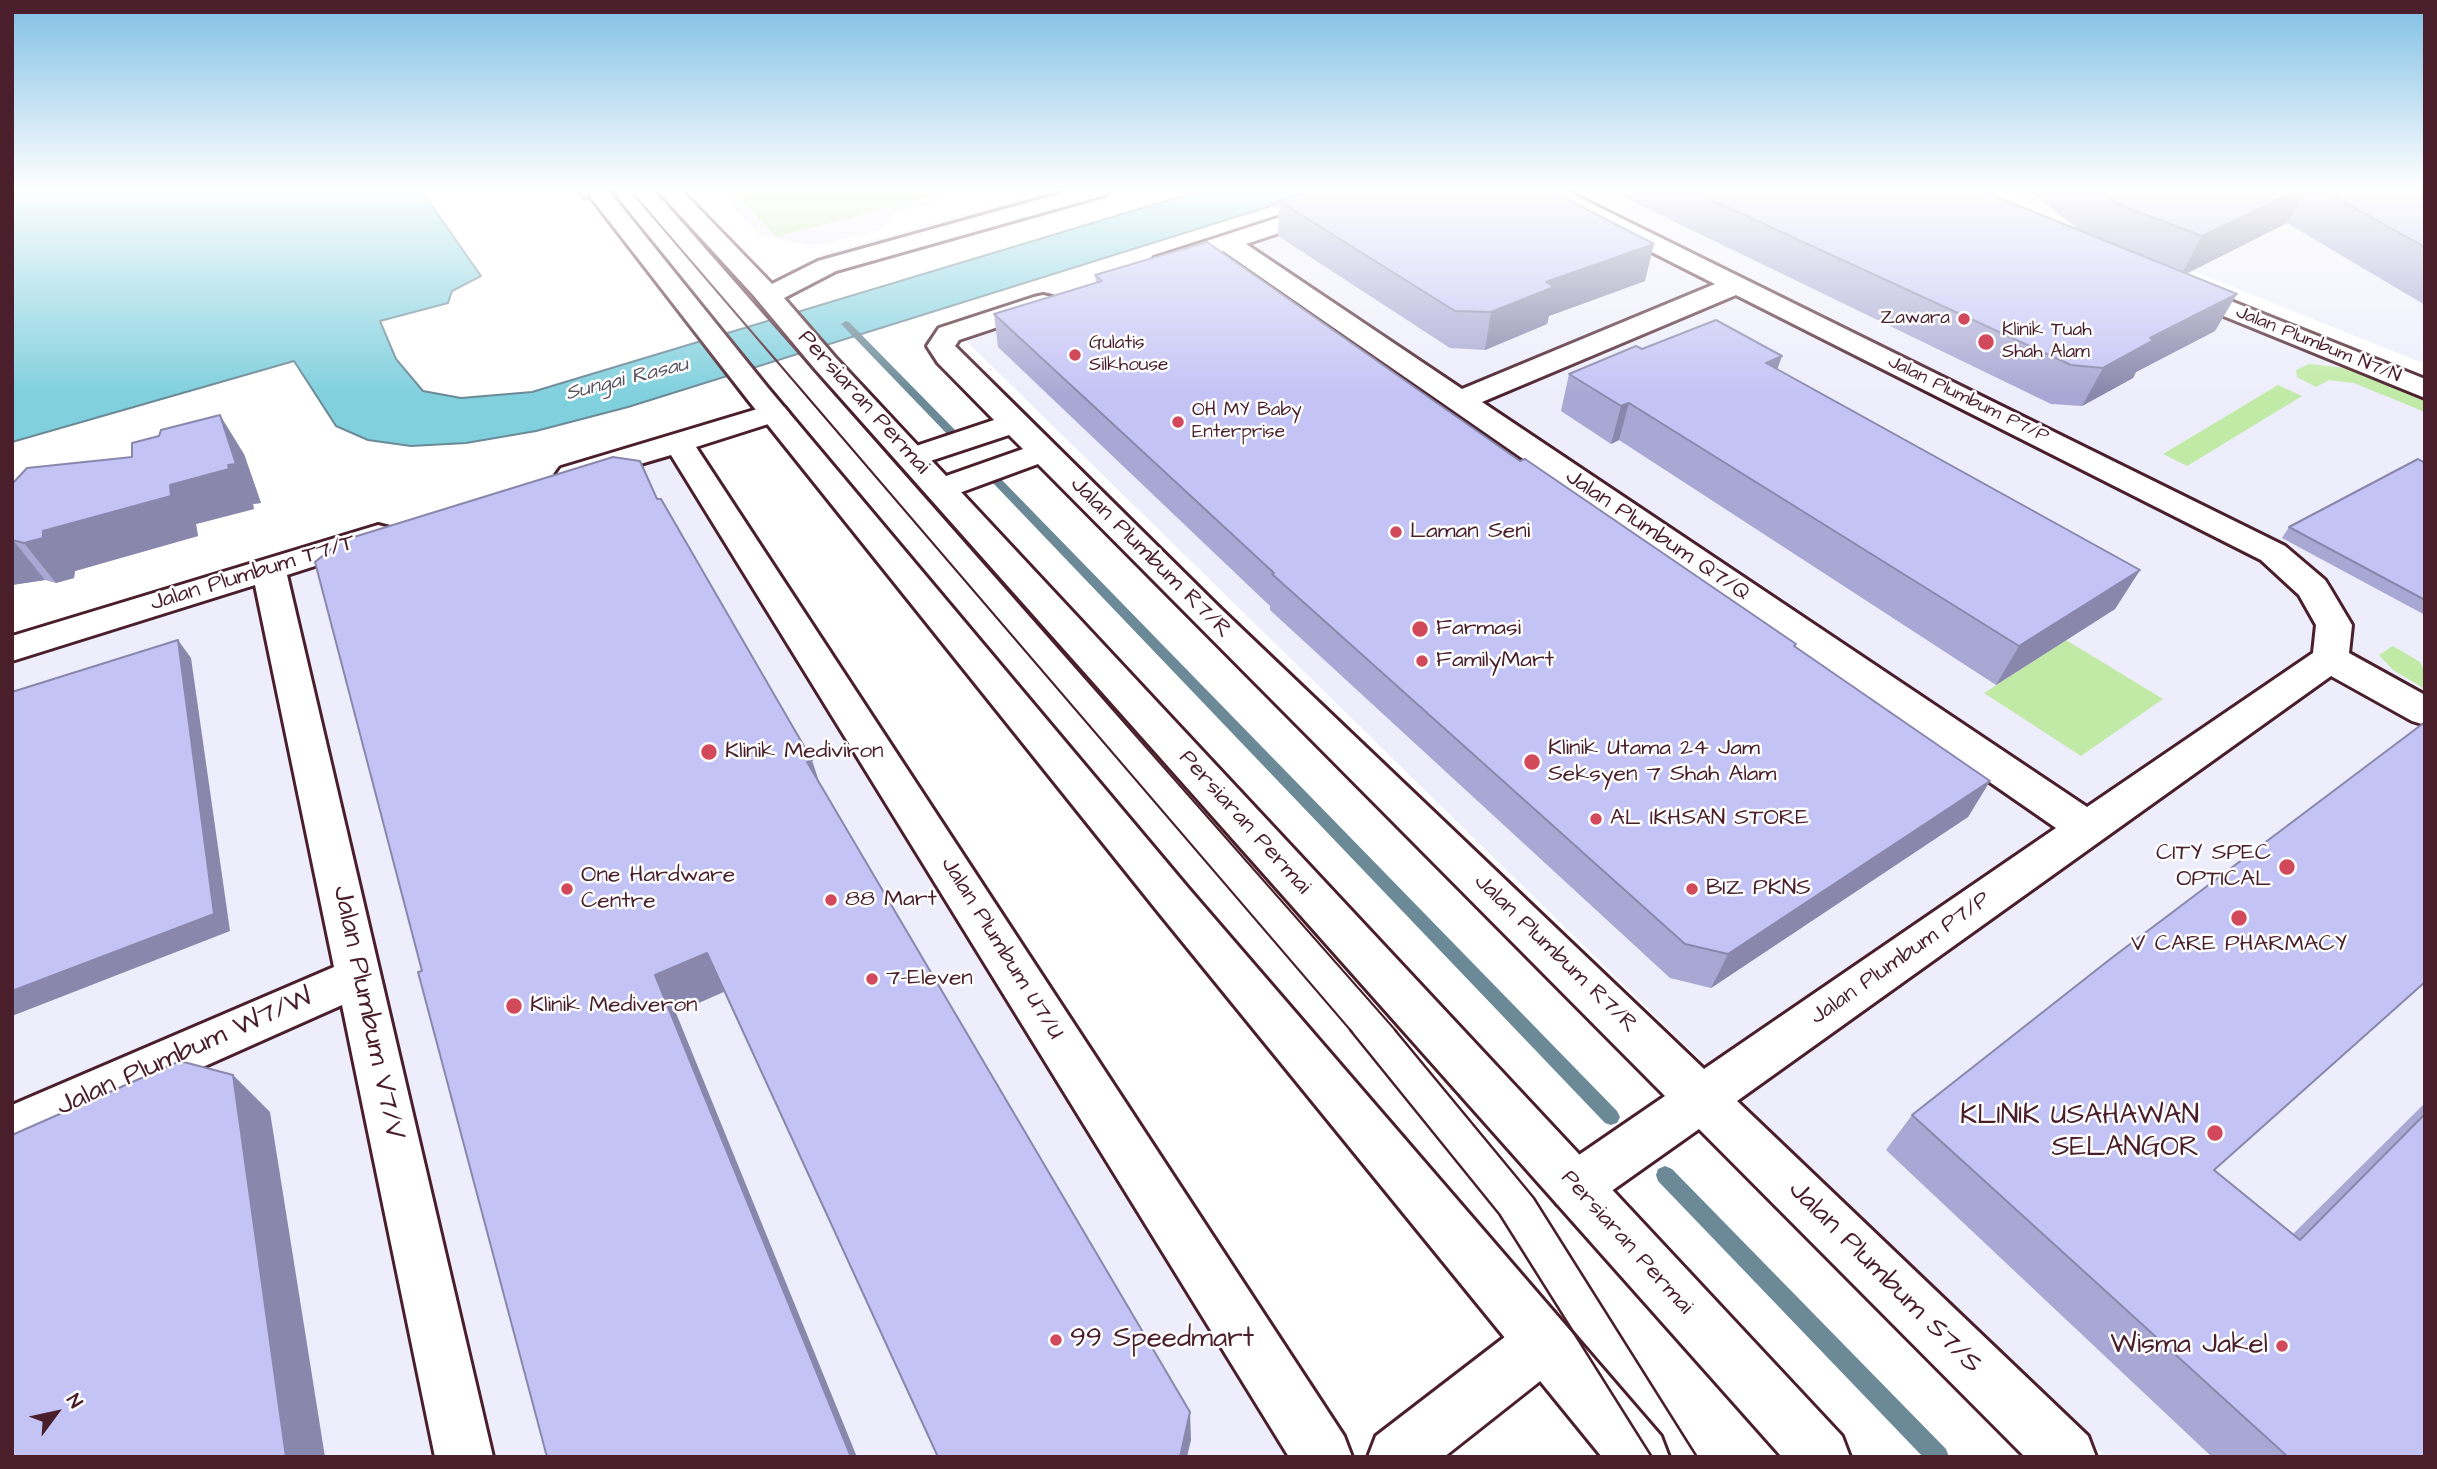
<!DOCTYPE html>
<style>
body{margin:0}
#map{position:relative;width:2437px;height:1469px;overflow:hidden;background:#fff;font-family:"Architects Daughter",sans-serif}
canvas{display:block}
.frame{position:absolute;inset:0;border:14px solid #4a1f2b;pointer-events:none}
.north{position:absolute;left:21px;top:1378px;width:70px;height:70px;-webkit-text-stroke:5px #fff;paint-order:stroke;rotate:57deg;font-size:19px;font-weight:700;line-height:28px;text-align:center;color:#4a1f2b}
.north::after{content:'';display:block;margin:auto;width:24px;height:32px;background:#4a1f2b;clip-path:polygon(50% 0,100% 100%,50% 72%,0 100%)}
</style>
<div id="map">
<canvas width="2437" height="1469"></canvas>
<div class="frame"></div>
<div class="north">N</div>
</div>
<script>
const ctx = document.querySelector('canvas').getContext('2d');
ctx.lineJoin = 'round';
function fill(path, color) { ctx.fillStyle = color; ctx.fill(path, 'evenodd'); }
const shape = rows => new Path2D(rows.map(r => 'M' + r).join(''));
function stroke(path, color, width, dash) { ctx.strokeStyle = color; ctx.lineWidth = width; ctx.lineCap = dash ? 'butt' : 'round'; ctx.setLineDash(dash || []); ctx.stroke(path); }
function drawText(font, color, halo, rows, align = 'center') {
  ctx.font = font + ' "Architects Daughter",sans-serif'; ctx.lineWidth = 5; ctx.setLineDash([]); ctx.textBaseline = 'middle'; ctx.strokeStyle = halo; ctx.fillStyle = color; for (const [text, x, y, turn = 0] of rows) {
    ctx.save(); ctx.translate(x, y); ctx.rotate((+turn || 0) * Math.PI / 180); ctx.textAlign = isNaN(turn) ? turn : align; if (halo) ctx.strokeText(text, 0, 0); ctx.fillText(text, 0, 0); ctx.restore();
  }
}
fill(shape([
 [718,190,982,190,893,214,882,229,825,244,807,245,759,235],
 [1048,190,1126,190,839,273,819,255],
 [1411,190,1928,190,2425,395,2425,1457,2106,1457,961,336],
 [1990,190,2425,190,2425,364],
 [669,453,1296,1457,12,1457,12,660]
]), '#ededfc');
fill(shape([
 [732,190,946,190,948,192,776,237],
 [2309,364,2346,368,2425,401,2425,412,2354,383,2329,380,2316,387,2297,377,2296,370],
 [2278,385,2302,396,2187,466,2163,454],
 [2066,640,2163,699,2081,756,1984,693],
 [2393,646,2420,662,2425,672,2425,689,2393,670,2379,655]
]), '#c1eaa6');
const water = shape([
 [12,190,421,190,481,276,452,291,448,303,380,321,396,359,423,391,461,398,532,392,1202,190,1322,190,628,407,536,431,466,443,411,446,368,440,336,426,294,361,12,442,12,190]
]);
fill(water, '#81d0de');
stroke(water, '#6b8996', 2);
fill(shape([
 [846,321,849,322,956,431,956,435,948,435,843,326,841,324,846,321],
 [997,478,1001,479,1617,1111,1620,1117,1617,1123,1611,1125,1605,1123,993,483,991,481,997,478],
 [1665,1166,1672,1169,1946,1449,1949,1457,1923,1457,1658,1181,1656,1175,1658,1169,1665,1166]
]), '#6b8996');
const street = shape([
 [1364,190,1398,190,1394,195,1246,244,1462,389,1715,284,1539,195,1535,190,1564,190,2285,546,2325,580,2330,588,2352,625,2349,653,2425,695,2425,725,2412,721,2331,676,1737,1101,2088,1436,2096,1457,2025,1457,1699,1129,1593,1204,1575,1211,1557,1204,1549,1187,1557,1170,1665,1096,1038,464,951,496,940,499,929,496,924,489,929,482,1023,449,1009,435,912,467,901,465,897,458,901,451,994,420,938,363,927,346,939,328,1034,297,1043,295,1052,297,1056,303,1052,309,959,340,955,346,1220,608,1704,1069,2056,828,1223,251,1163,271,1154,268,1150,263,1154,258,1364,190],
 [1736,295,2261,560,2299,595,2316,625,2313,653,2087,807,1482,402,1736,295],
 [2181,281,2425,379,2425,398,2172,295,2168,289,2172,283,2181,281],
 [774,404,784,407,789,413,784,419,696,447,1344,1436,1352,1457,1289,1457,671,455,572,484,561,482,556,475,561,468,774,404],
 [378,525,390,528,394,535,390,542,287,575,493,1457,435,1457,342,1005,12,1152,12,1105,334,967,255,585,12,661,12,636,378,525],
 [1543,1315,1563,1323,1571,1343,1563,1363,1444,1457,1368,1457,1376,1436,1523,1323,1543,1315]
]);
const secondary = shape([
 [585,190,608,190,768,388,1189,889,1661,1436,1669,1457,1602,1457,1159,913,748,400,585,190],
 [657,190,681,190,772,284,818,261,1073,190,1108,190,1105,195,836,271,784,298,835,357,1842,1436,1850,1457,1782,1457,815,369,754,296,657,190]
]);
stroke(street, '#4a1f2b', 6);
stroke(secondary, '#4a1f2b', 6);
fill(street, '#fff');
fill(secondary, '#fff');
stroke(shape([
 [630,190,1352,1032],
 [655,190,1397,1032]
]), '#4a1f2b', 2);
stroke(shape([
 [1350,1030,1499,1214,1652,1457],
 [1395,1030,1534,1198,1697,1457]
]), '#4a1f2b', 2.5);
fill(shape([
 [574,190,586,190,589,200,583,201],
 [1609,190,1980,190,2081,231,2028,190,2425,190,2425,305,2287,223,2187,273,2215,331,2136,372,2133,378,2082,406,2051,404],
 [1279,201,1645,281,1549,316,1547,324,1485,350,1450,348,1278,236],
 [1095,275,1520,461,1796,644,1795,647,1990,781,1968,817,1711,988,1670,978,1270,610,1270,606,998,347,994,314,1096,283],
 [1642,349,1777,369,2140,570,2115,609,1996,685,1619,440,1611,444,1561,411,1569,374],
 [244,454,261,503,253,504,254,509,196,524,198,536,75,571,74,578,56,583,45,580,12,585,13,484],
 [2425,463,2425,615,2282,538,2289,527],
 [2425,1103,2425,1457,2212,1457,1886,1150,1912,1115,2214,1170,2293,1234]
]), '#a9a8d4');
fill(shape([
 [579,190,586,190,589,200,583,201],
 [613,190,631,190,614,194],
 [2298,190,2307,190,2287,223,2180,277,2202,236],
 [1654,244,1645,281,1549,316,1547,324,1485,350,1491,312,1546,282],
 [2237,294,2215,331,2136,372,2133,378,2082,406,2103,368,2150,338],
 [1782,356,1769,393,1766,363],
 [1629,403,1619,440,1611,444,1621,406],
 [220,415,244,454,261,503,253,504,254,509,196,524,198,536,75,571,74,578,56,583,24,543,43,531,170,485],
 [12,540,13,540,45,580,12,585],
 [2140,570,2115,609,1996,685,2019,646],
 [178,640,191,658,230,931,12,1016,12,991],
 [812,760,825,800,807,762],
 [1990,781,1968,817,1711,988,1728,954],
 [707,953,726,991,676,1013,857,1457,851,1457,655,975],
 [233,1075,270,1112,325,1457,286,1457],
 [1190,1412,1191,1440,1187,1457,1180,1457]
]), '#8988ac');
const building = shape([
 [1315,190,1549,190,1654,244,1546,282,1554,287,1491,312,1455,311,1279,201,1315,190],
 [1690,190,1980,190,2237,294,2150,338,2154,340,2103,368,2071,365,1690,190],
 [2099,190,2298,190,2202,236,2120,205,2099,190],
 [2322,190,2425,190,2425,247,2322,190],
 [1207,242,1520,461,1525,459,1796,644,1794,646,1990,781,1728,954,1685,944,1272,574,1274,573,994,314,1102,281,1095,275,1207,242],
 [1716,320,1782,356,1766,363,2140,570,2019,646,1629,403,1621,406,1569,374,1636,346,1642,349,1716,320],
 [220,415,236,464,228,465,229,469,170,485,171,496,43,531,43,538,24,543,12,540,12,484,27,468,132,457,132,443,159,436,161,430,220,415],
 [613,457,640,461,657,499,661,499,812,760,807,762,1190,1412,1180,1457,938,1457,707,953,655,975,851,1457,547,1457,418,972,422,971,315,562,341,541,613,457],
 [2418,459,2425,463,2425,600,2289,527,2418,459],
 [178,640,214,914,12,991,12,692,178,640],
 [2425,722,2425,982,2214,1170,2300,1240,2425,1114,2425,1457,2288,1457,1912,1115,2109,960,2425,722],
 [180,1061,233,1075,286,1457,12,1457,12,1135,180,1061]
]);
fill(building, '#c4c3f6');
stroke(building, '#8988ac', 2);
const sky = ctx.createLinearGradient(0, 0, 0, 395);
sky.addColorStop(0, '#7fbfe4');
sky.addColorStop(0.48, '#fff');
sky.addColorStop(1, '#ffffff00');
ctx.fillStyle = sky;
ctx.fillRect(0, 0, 2437, 395);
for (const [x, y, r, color] of [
 [1964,319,7,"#d1495b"],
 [1986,342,9,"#d1495b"],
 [1075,355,7,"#d1495b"],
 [1178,422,7,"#d1495b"],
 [1396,532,7,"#d1495b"],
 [1420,629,9,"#d1495b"],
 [1422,661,7,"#d1495b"],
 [709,752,9,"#d1495b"],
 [1532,762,9,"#d1495b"],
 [1596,819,7,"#d1495b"],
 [2287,867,9,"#d1495b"],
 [567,889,7,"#d1495b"],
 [1692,889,7,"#d1495b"],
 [831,900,7,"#d1495b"],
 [2239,918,9,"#d1495b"],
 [872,979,7,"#d1495b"],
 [514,1006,9,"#d1495b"],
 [2215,1133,9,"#d1495b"],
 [1056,1340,7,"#d1495b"],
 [2282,1346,7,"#d1495b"]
]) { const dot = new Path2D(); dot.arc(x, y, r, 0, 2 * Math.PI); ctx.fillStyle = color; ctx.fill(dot); stroke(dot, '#fff', 2.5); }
drawText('19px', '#4a1f2b', '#fff', [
 ["Zawara",1950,319,"right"],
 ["Klinik Tuah",2002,331],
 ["Shah Alam",2002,353],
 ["Gulatis",1089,344],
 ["Silkhouse",1089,366],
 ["OH MY Baby",1192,411],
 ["Enterprise",1192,433]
], 'left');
drawText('19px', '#4a1f2b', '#fff', [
 ["Jalan Plumbum N7/N",2318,345,22],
 ["Jalan Plumbum P7/P",1968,400,26]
]);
drawText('italic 21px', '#5a5461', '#fff', [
 ["Sungai Rasau",627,380,-14]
]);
drawText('23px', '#4a1f2b', '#fff', [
 ["Persiaran Permai",863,403,48],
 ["Jalan Plumbum Q7/Q",1657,536,34],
 ["Jalan Plumbum R7/R",1150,558,45],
 ["Jalan Plumbum T7/T",253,574,-17],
 ["Persiaran Permai",1244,823,48],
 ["Jalan Plumbum U7/U",1001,949,58],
 ["Jalan Plumbum R7/R",1555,954,44],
 ["Jalan Plumbum P7/P",1901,959,-35],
 ["Persiaran Permai",1626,1243,48]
]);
drawText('23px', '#4a1f2b', '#fff', [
 ["Laman Seni",1410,532],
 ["Farmasi",1436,629],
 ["FamilyMart",1436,661],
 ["Klinik Utama 24 Jam",1548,749],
 ["Seksyen 7 Shah Alam",1548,775],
 ["Klinik Mediviron",725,752],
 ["AL IKHSAN STORE",1610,819],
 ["CITY SPEC",2271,854,"right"],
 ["OPTICAL",2271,880,"right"],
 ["One Hardware",581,876],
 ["Centre",581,902],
 ["BIZ PKNS",1706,889],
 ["88 Mart",845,900],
 ["V CARE PHARMACY",2239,945,"center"],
 ["7-Eleven",886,979],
 ["Klinik Mediveron",530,1006]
], 'left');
drawText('28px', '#4a1f2b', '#fff', [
 ["Jalan Plumbum V7/V",367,1013,78],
 ["Jalan Plumbum W7/W",185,1053,-24],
 ["Jalan Plumbum S7/S",1884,1278,45]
]);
drawText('28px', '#4a1f2b', '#fff', [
 ["KLINIK USAHAWAN",2199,1117],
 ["SELANGOR",2199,1149],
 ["99 Speedmart",1070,1340,"left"],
 ["Wisma Jakel",2268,1346]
], 'right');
</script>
